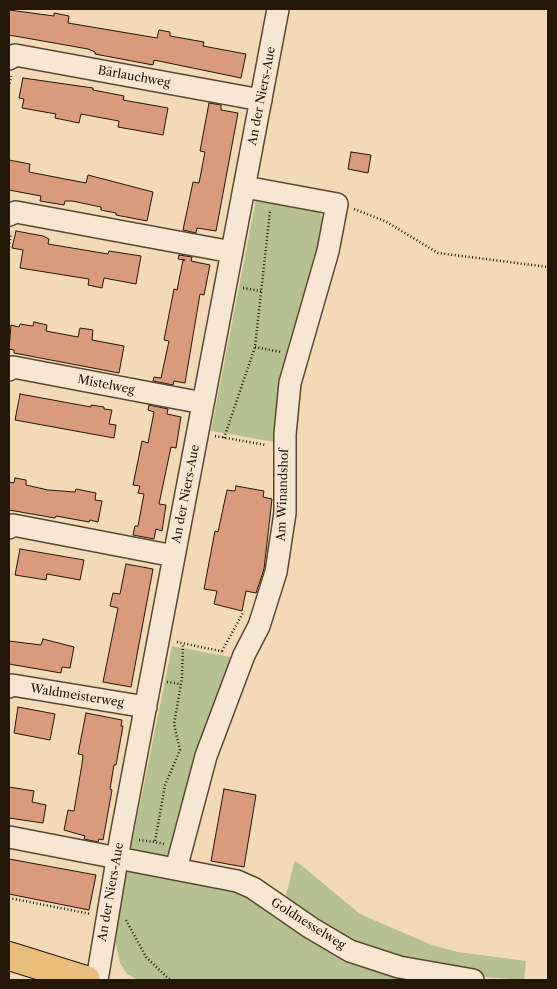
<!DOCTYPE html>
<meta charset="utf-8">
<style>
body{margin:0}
#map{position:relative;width:557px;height:989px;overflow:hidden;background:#f2dab9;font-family:"Libre Caslon Text",serif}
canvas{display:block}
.frame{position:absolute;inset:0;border:10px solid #241706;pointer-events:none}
</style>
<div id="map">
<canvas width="557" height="989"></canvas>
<div class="frame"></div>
</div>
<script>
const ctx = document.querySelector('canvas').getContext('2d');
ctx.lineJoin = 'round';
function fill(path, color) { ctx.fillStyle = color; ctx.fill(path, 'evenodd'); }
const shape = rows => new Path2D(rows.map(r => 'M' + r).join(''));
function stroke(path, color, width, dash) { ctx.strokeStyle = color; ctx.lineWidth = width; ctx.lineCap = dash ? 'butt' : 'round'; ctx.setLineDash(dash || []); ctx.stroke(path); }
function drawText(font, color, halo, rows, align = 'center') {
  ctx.font = font + ' "Libre Caslon Text",serif'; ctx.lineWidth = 4; ctx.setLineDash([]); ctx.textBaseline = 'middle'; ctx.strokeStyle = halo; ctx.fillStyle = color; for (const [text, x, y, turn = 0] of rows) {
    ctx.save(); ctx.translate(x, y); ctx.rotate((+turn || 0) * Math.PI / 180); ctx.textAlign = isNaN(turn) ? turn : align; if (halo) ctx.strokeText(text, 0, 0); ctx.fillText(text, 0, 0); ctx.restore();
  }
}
fill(shape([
 [256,199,319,210,327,227,280,443,211,431],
 [172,646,236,658,172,852,160,857,138,852,131,848],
 [295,860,360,914,432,945,458,952,526,961,524,980,456,975,393,962,283,906],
 [126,870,218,885,444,980,138,980,127,974,120,963,116,945,115,928]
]), '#b7c092');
const building = shape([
 [9,10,54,16,54,13,69,16,68,23,157,38,159,30,170,32,170,36,204,42,203,46,246,54,241,78,154,60,153,65,95,54,95,52,88,49,9,35,9,10],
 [23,78,93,88,93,90,124,96,123,100,168,108,163,135,118,127,119,121,81,114,79,123,55,118,56,114,22,108,24,99,19,98,23,78],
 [209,103,221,105,221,110,238,113,216,231,197,228,196,233,183,230,193,182,199,183,205,152,200,151,209,103],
 [351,152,371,155,368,173,348,169,351,152],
 [9,160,30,164,29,172,86,183,88,175,153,192,147,221,116,215,116,213,101,210,101,207,72,201,65,201,64,205,40,201,41,196,9,190,9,160],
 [16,231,43,236,49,239,48,244,108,254,109,251,141,256,136,284,104,278,102,288,88,285,89,279,20,268,23,250,12,248,16,231],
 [179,255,192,257,191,261,210,265,204,295,200,294,185,383,174,381,173,385,153,381,154,377,161,378,169,341,164,340,174,289,177,290,183,260,185,260,178,259,179,255],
 [34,322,47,325,46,331,78,337,80,328,93,330,92,340,124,346,119,373,14,353,14,350,9,349,11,325,19,327,20,324,33,326,34,322],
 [20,394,91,407,91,405,104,407,104,409,112,410,109,424,116,425,114,438,15,420,20,394],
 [149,405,168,409,167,414,181,417,176,448,171,447,159,504,166,505,162,531,156,529,154,539,133,535,135,526,138,526,144,494,138,493,140,486,133,485,142,441,148,443,154,412,148,410,149,405],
 [15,478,26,480,26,485,48,490,75,492,76,489,96,493,95,500,102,501,98,522,90,520,89,522,56,516,55,518,9,510,9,482,14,483,15,478],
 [236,486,264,491,263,497,272,499,264,569,256,593,246,591,242,611,214,604,217,591,204,589,215,531,218,532,227,490,235,491,236,486],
 [20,549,84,560,80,580,47,574,46,580,15,575,20,549],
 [126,564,153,569,131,687,103,682,118,608,110,606,113,593,120,594,126,564],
 [43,639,74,647,70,668,62,667,61,673,9,664,9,641,41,645,43,639],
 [18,707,55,714,50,740,14,733,18,707],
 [86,713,122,720,121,726,123,726,116,765,114,765,110,789,112,790,103,840,99,839,98,842,84,839,85,836,64,830,68,810,74,811,82,764,83,755,78,754,86,713],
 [9,787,34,791,32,802,46,805,43,823,9,818,9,787],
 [224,789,256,795,244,867,211,861,224,789],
 [9,859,96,875,89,910,9,894,9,859]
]);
fill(building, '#d99a7e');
stroke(building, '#241706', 1);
const minor = shape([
 [9,59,15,55,261,100],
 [9,215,16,212,232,252],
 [9,370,13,367,203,403],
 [9,528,13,525,174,556],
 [9,687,12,685,146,707],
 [9,837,237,881,253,888,311,928,350,951,399,967,473,980],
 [176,869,206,756,244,655,259,626,276,572,285,513,285,434,290,383,328,251,337,204,245,187],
 [97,980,121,836,278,9]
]);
const major = shape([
 [9,956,86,980]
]);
stroke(minor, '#584833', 24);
stroke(major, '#241706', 30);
stroke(shape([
 [9,87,11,76],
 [354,209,385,221,438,253,548,267],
 [9,247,11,233],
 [243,288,261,291],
 [255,347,281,352],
 [215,436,266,445],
 [224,438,255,347,270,211],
 [177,642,225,652],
 [222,651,244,611],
 [167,682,181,684],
 [139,840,155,842],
 [164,844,155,842,165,785,180,750,174,724,182,678,183,644],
 [9,898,91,914],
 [126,920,146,957,170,980]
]), '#241706', 2.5, [1, 2.5]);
stroke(minor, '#f7e7d2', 21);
stroke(major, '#e9bd7c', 28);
drawText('12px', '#241706', '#f7e7d2', [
 ["Bärlauchweg",134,77,10],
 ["An der Niers-Aue",262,96,-79],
 ["Mistelweg",106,385,11],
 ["An der Niers-Aue",186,494,-79],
 ["Am Winandshof",283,495,-88],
 ["Waldmeisterweg",77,696,9],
 ["An der Niers-Aue",111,892,-80],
 ["Goldnesselweg",308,924,32]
]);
</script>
